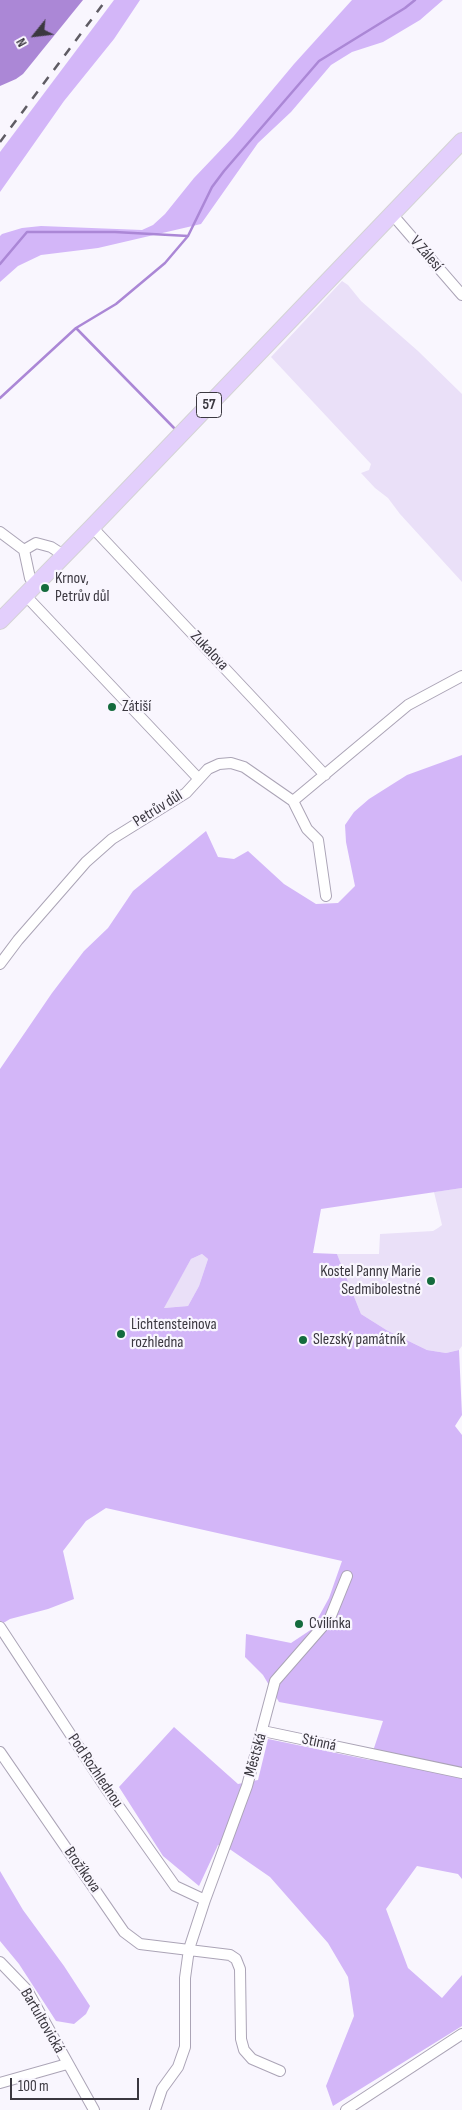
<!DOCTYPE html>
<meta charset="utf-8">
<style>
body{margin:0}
#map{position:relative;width:462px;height:2110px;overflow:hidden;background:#f9f6fe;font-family:"Sofia Sans Condensed",sans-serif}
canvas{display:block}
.north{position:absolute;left:10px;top:10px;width:50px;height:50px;-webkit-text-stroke:4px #f9f6fe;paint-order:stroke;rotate:241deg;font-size:14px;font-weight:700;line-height:20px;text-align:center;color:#3b3840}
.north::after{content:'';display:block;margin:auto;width:18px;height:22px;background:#3b3840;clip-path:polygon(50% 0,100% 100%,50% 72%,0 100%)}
.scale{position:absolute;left:10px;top:2078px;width:129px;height:22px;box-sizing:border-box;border:2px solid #3b3840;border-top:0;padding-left:6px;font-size:15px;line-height:18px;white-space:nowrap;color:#3b3840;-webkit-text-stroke:4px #f9f6fe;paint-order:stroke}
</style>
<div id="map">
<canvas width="462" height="2110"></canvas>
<div class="north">N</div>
<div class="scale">100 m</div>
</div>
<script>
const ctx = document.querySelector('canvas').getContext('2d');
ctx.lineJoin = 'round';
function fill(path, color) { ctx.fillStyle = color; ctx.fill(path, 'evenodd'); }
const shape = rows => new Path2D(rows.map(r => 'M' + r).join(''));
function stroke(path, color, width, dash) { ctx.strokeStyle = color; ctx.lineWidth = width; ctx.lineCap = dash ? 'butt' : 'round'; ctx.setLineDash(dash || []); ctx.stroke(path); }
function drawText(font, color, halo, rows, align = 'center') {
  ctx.font = font + ' "Sofia Sans Condensed",sans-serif'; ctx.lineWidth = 4.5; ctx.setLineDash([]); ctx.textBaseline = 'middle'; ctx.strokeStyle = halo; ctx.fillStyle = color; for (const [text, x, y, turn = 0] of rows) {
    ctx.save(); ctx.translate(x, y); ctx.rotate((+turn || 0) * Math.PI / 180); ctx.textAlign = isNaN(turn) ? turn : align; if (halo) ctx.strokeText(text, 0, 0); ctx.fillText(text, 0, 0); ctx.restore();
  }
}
fill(shape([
 [342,281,348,285,361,301,418,351,462,394,462,582,400,514,388,498,375,488,361,473,369,470,371,464,271,357],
 [462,1188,462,1346,459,1350,446,1353,427,1350,388,1331,361,1314,337,1254,379,1254,380,1234,433,1231,438,1228,442,1225,434,1192],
 [202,1254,208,1259,199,1286,188,1306,163,1308,191,1259]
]), '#eae0f8');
fill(shape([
 [114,0,140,0,114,39,64,101,0,192,0,152],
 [352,0,443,0,420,20,383,42,352,52,331,65,291,112,258,143,201,224,98,248,41,255,18,266,0,282,0,236,2,234,22,228,41,226,142,230,153,225,165,214,194,178,233,137,294,64],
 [462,755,462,1188,321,1209,313,1253,337,1254,361,1314,388,1331,427,1350,446,1353,459,1350,462,1415,455,1426,462,1435,462,1879,458,1874,417,1866,386,1909,408,1968,442,1998,462,1975,462,2026,333,2106,326,2086,354,2016,348,1977,328,1943,270,1877,231,1850,218,1845,199,1886,163,1856,119,1787,174,1727,238,1784,258,1780,268,1739,370,1760,383,1721,279,1702,263,1675,245,1657,246,1634,291,1643,312,1629,329,1598,342,1561,106,1508,86,1521,63,1551,74,1599,48,1609,10,1619,0,1625,0,1069,52,993,84,951,108,928,133,891,206,831,218,857,234,859,248,851,284,884,316,904,338,903,355,886,346,842,345,825,354,812,369,799,407,775],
 [202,1254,208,1259,199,1286,188,1306,164,1308,191,1259],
 [0,1871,23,1910,64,1966,90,2006,86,2014,74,2024,56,2021,19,1964,0,1941]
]), '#d3b6f8');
fill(shape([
 [0,0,83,0,23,74,16,79,0,86]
]), '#ab87d6');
stroke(shape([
 [0,264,27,232,115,232,188,236],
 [76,328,176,430],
 [0,398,76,328,116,304,165,263,188,236,212,187,224,171,319,61,405,8,415,0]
]), '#ab87d6', 2.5);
const minor = shape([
 [391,213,462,295],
 [92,527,325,775],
 [0,532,24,550,30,578,36,585],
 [24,550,36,543,51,547,65,556],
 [26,596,198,778],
 [293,801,307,829,318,840,326,896],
 [0,964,18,940,86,862,112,839,186,793,208,769,219,764,231,763,244,767,293,801,408,705,462,676],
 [0,1627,105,1787,175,1886,205,1900],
 [263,1731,462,1773],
 [0,1752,124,1932,140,1944,230,1955,236,1959,240,1969,241,2039,244,2050,252,2059,280,2071],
 [0,1962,27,1990,94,2110],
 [0,2083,67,2064],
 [155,2110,162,2089,178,2067,185,2047,185,1978,189,1949,205,1900,247,1786,275,1681,330,1618,347,1576],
 [346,2110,462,2034]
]);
const primary = shape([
 [0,621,92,527,462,141]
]);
stroke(minor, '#aba4b6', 12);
stroke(primary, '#d4d3d5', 18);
stroke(minor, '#fff', 10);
stroke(primary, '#e3cffc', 16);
stroke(shape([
 [0,142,106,0]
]), '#5f5c64', 2.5, [9, 9]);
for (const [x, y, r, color] of [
 [45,588,5,"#146b3d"],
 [112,707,5,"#146b3d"],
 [431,1281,5,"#146b3d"],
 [121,1334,5,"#146b3d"],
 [303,1340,5,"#146b3d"],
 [299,1624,5,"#146b3d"]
]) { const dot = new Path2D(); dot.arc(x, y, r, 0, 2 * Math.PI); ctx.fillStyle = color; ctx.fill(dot); stroke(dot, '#f9f6fe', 2); }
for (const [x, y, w] of [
 [209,405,25]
]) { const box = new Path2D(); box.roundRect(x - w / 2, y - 12.5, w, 25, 4); ctx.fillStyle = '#f9f6fe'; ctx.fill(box); stroke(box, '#3b3840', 1); }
drawText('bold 15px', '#3b3840', null, [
 ["57",209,405]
]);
drawText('16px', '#3b3840', '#f9f6fe', [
 ["V Zálesí",426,254,49],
 ["Zukalova",209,651,47],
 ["Petrův důl",158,809,-32],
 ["Stinná",319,1743,12],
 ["Městská",256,1755,-74],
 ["Pod Rozhlednou",95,1771,56],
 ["Brožíkova",82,1870,55],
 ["Bartultovická",42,2021,60]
]);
drawText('16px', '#3b3840', '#f9f6fe', [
 ["Krnov,",55,579],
 ["Petrův důl",55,597],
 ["Zátiší",122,707],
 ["Kostel Panny Marie",421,1272,"right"],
 ["Sedmibolestné",421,1290,"right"],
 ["Lichtensteinova",131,1325],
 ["rozhledna",131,1343],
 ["Slezský památník",313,1340],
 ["Cvilínka",309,1624]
], 'left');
</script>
